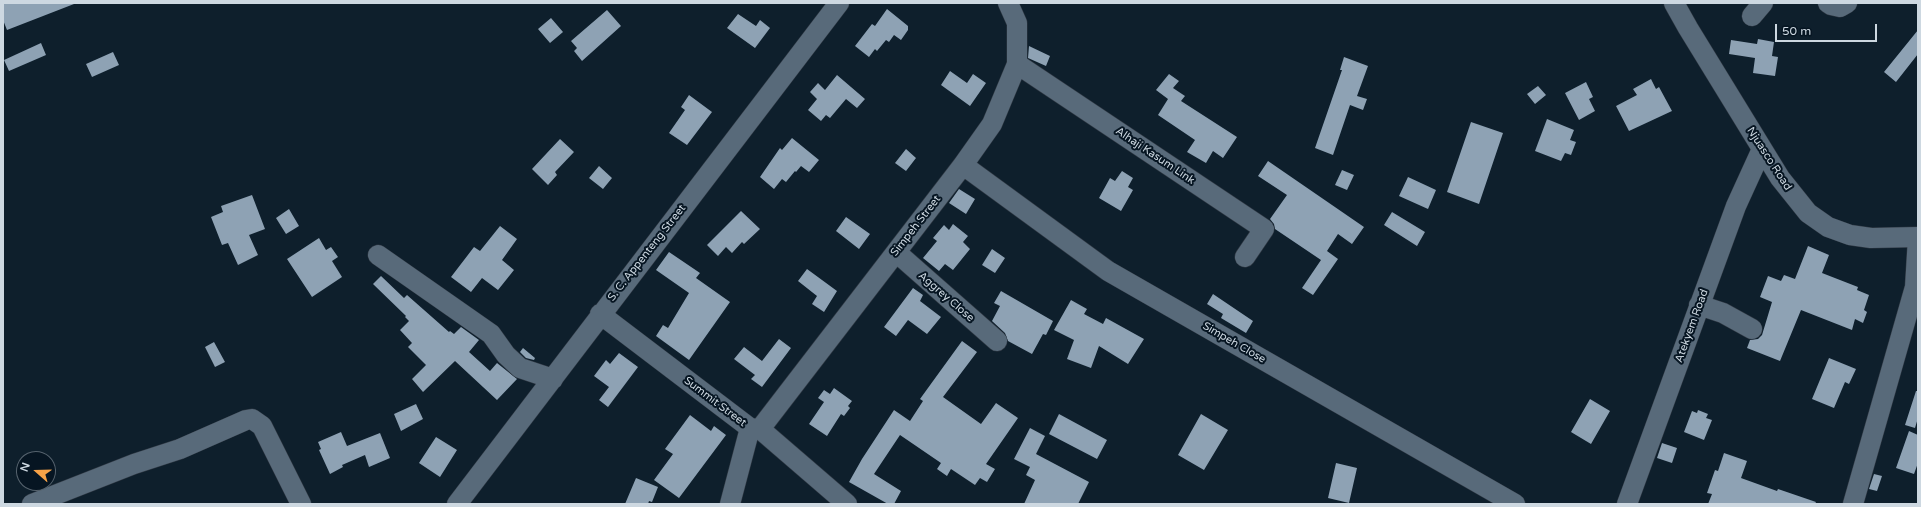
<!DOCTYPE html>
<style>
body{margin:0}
#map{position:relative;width:1921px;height:507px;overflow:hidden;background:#0e1f2c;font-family:"Varela Round",sans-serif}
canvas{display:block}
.frame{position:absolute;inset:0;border:4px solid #cdd8e1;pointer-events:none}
.north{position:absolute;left:16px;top:451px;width:40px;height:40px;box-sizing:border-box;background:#061522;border:1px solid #56636e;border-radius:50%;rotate:290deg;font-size:11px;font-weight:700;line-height:16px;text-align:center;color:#cdd8e1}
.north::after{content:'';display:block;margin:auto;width:14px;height:18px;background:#f6a247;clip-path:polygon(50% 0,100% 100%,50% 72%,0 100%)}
.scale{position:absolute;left:1775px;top:24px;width:102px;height:18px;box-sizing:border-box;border:2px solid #cdd8e1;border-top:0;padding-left:5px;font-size:12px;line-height:14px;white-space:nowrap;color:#cdd8e1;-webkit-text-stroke:3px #061522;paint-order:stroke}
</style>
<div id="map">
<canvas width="1921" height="507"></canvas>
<div class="frame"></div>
<div class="north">N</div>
<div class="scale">50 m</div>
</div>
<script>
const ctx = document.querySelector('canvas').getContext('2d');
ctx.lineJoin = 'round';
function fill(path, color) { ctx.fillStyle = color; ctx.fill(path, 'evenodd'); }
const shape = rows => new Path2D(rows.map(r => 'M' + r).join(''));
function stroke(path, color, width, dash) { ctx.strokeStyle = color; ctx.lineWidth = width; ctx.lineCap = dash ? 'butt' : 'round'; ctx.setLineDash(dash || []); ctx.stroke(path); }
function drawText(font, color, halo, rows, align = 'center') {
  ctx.font = font + ' "Varela Round",sans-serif'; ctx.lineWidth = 4; ctx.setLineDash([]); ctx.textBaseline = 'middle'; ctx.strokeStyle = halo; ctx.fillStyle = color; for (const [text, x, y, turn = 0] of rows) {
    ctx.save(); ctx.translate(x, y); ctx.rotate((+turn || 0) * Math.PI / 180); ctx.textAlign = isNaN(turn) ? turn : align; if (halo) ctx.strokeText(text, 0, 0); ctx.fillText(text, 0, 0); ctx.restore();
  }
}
fill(shape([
 [3,3,74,3,74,4,7,30,3,20],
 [887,9,908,26,908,30,901,40,894,35,889,42,886,40,877,51,875,49,869,57,855,46,872,24,875,26],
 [607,10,621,26,582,61,574,51,577,48,571,41],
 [738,14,756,26,760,20,770,28,755,48,727,28],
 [551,18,563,32,550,43,538,29],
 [1918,30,1918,54,1896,82,1884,72],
 [1758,39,1774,42,1772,56,1778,57,1775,76,1753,73,1755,58,1729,54,1731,40,1757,44],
 [41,43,46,55,9,71,4,60],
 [1029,46,1050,56,1046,66,1028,58],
 [113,52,119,65,92,77,86,64],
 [1344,57,1368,66,1357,96,1367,99,1363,110,1350,105,1333,155,1315,148,1342,70,1340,70],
 [950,71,967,83,973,74,986,83,970,106,941,85],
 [1169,74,1179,81,1173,88,1185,96,1181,101,1237,137,1223,158,1213,151,1206,163,1187,152,1195,140,1158,115,1168,99,1156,90],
 [837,75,865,99,857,108,846,99,830,118,826,115,821,121,808,110,817,99,810,92,818,83,825,90],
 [1651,79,1656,89,1659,87,1672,111,1629,131,1616,106,1637,95,1633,89],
 [1586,82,1593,97,1589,99,1595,111,1579,120,1565,93],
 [1538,86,1546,95,1535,104,1527,94],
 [689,95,712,112,687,145,669,133,685,110,681,107],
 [1547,119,1574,130,1570,140,1576,142,1571,155,1565,153,1561,161,1535,151],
 [1471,122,1503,133,1479,204,1447,192],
 [792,138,819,160,809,172,801,166,796,172,795,171,786,182,782,179,774,189,760,177,780,148,782,150],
 [560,139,574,152,555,172,557,175,548,185,532,169],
 [906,149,916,158,906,171,895,163],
 [1268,161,1364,227,1352,244,1338,234,1327,251,1338,259,1313,295,1302,288,1321,260,1275,229,1274,224,1270,219,1287,195,1258,176],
 [599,166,612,178,603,189,589,178],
 [1342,170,1354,175,1347,190,1335,185],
 [1122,171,1133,178,1128,187,1133,190,1121,211,1099,198,1110,178,1115,181],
 [1408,177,1436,190,1428,209,1399,196],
 [959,189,975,199,966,214,949,203],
 [252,195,265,229,249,235,258,255,238,265,228,243,222,245,211,217,223,212,221,206],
 [289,209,299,226,286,234,276,218],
 [741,211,760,229,744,244,742,242,732,253,726,247,718,256,707,245],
 [1392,212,1425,232,1417,246,1384,225],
 [846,217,870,234,859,249,836,231],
 [953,224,968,236,963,242,970,249,953,270,945,264,939,271,923,258,937,241,933,238,944,225,949,230],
 [500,226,517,239,502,260,514,270,498,290,482,278,471,292,451,277,474,247,480,251],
 [319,238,326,250,331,247,338,257,332,261,342,277,312,297,287,259],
 [1808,246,1829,255,1822,273,1858,287,1857,290,1869,295,1864,310,1867,312,1863,323,1855,319,1852,330,1801,310,1780,361,1747,348,1750,340,1758,339,1762,335,1772,302,1760,297,1768,276,1781,281,1784,275,1795,279],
 [992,249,1005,258,995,273,982,265],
 [669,252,700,273,696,278,730,302,689,360,656,336,663,325,668,328,689,293,656,270],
 [807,269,837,291,824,312,812,304,817,296,798,281],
 [381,276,404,298,407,295,449,332,450,331,454,334,461,327,479,340,469,352,490,371,497,363,517,379,497,400,455,361,423,392,412,379,426,365,408,347,412,343,400,330,409,321,405,317,406,316,373,284],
 [913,288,923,295,920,301,941,317,927,334,908,320,896,336,884,327],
 [1001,291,1053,321,1046,335,1043,334,1032,354,1008,341,1005,333,992,321,1000,306,994,303],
 [1213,294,1253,321,1246,333,1221,318,1223,314,1207,304],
 [1071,300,1087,309,1084,314,1103,324,1106,318,1144,339,1128,364,1099,346,1091,368,1067,359,1074,340,1054,330],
 [779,339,791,348,762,387,751,379,755,375,734,359,744,347,762,361],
 [962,341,977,352,943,397,981,424,996,403,1018,418,986,464,995,469,987,482,980,478,975,485,951,469,947,476,937,469,941,463,900,435,874,474,901,491,894,504,888,504,849,482,862,459,894,410,910,421,923,401,920,399],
 [214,342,225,362,215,367,205,347],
 [523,348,535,358,534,360,526,358,520,352],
 [619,353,638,367,608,407,599,400,609,387,594,376,606,360,610,364],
 [1829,358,1856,369,1849,384,1845,382,1834,408,1812,399],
 [834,388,852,401,848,406,850,408,844,416,841,414,827,436,809,424,824,402,818,398,824,390,830,394],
 [1916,391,1918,391,1918,418,1915,428,1905,425],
 [1590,399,1610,411,1591,444,1571,432],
 [416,404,423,419,401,431,394,414],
 [1698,410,1708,414,1706,418,1712,420,1704,440,1684,432,1692,411,1697,413],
 [1059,414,1107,440,1097,459,1049,434],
 [1201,414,1228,430,1204,470,1178,455],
 [690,415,711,431,714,426,726,435,679,498,654,480,673,454,665,449],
 [1030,428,1045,436,1036,454,1089,482,1078,504,1024,504,1035,480,1026,475,1030,467,1014,459],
 [1909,431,1918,435,1918,463,1914,474,1896,468],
 [341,432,347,446,380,433,390,458,369,467,365,455,342,465,343,467,330,474,319,450,321,449,318,442],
 [436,437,457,450,440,477,419,463],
 [1662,443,1677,448,1672,463,1657,458],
 [1724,453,1747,461,1741,478,1777,491,1778,489,1816,502,1815,504,1708,504,1712,494,1707,493,1715,470,1718,471],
 [1336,463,1357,468,1349,503,1328,498],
 [1874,474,1882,476,1877,491,1869,489],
 [636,478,658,487,652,502,649,501,648,504,625,504]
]), '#8ea2b4');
const minor = shape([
 [1674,3,1688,28,1780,178,1808,213,1828,227,1850,235,1871,238,1918,237],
 [1828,3,1831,5,1840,7,1847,3],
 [1752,16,1763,3],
 [1017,64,1264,229,1245,257],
 [963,165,1108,271,1515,504],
 [896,252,997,341],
 [378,255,491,334,506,355,520,368,553,379],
 [1699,305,1723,313,1752,329],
 [600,314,750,428,760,429,847,504],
 [760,429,963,165,992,124,1017,64,1017,23,1008,3],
 [32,504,134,464,180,449,246,420,252,419,262,426,301,504],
 [457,504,839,3],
 [730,504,750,428],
 [1627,504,1736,206,1762,149],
 [1853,504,1915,287,1918,237]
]);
stroke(minor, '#313a45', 21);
stroke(minor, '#586a7a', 20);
drawText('11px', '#cdd8e1', '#061522', [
 ["Alhaji Kasum Link",1155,156,34],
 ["Njuasco Road",1769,159,57],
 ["Simpeh Street",916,226,-52],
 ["S. C. Appenteng Street",647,253,-52],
 ["Aggrey Close",946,297,41],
 ["Atekyem Road",1692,326,-70],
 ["Simpeh Close",1234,343,30],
 ["Summit Street",715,402,37]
]);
</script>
